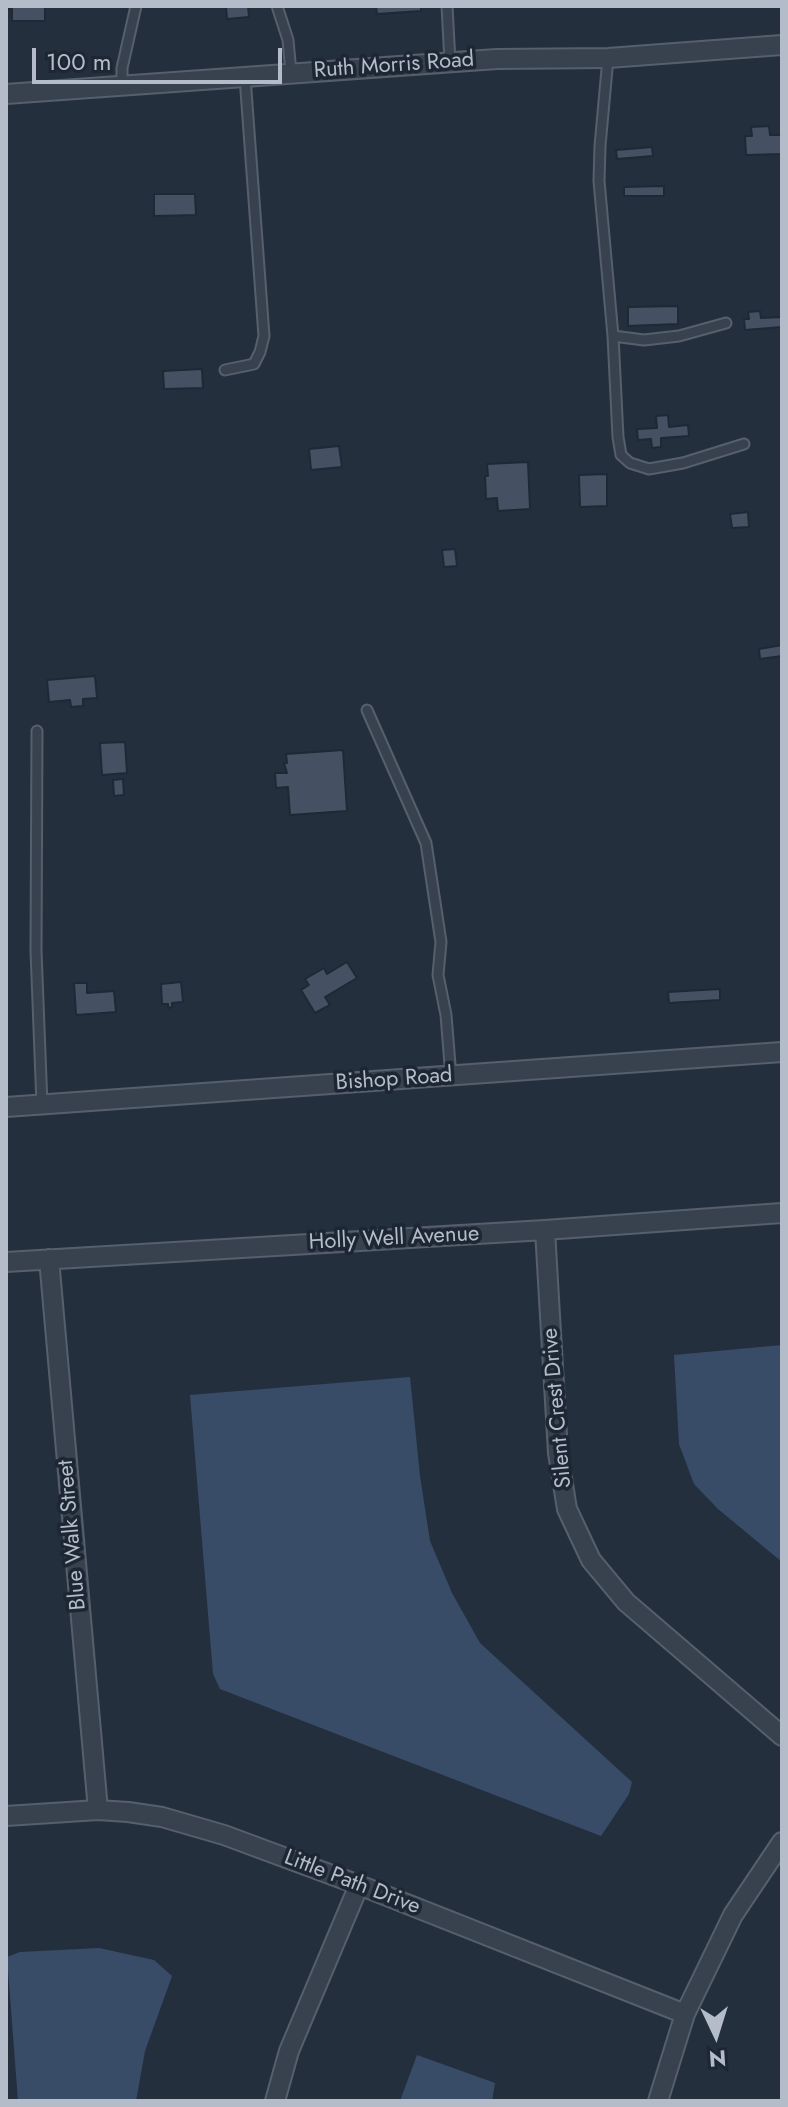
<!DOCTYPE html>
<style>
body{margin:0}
#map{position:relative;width:788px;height:2107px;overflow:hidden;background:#242f3e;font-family:Jost,sans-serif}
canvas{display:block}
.frame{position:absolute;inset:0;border:8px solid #b4bcc9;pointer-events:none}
.north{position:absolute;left:676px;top:1995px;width:80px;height:80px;-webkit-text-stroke:6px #1d2633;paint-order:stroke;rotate:176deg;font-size:22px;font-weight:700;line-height:32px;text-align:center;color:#b4bcc9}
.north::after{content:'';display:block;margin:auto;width:28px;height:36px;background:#b4bcc9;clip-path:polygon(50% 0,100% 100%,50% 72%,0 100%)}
.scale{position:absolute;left:32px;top:48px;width:250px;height:36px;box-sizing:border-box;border:4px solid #b4bcc9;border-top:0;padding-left:10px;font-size:24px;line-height:28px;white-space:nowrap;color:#b4bcc9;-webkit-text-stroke:6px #1d2633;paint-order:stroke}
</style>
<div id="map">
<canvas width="788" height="2107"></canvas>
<div class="frame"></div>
<div class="north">N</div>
<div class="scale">100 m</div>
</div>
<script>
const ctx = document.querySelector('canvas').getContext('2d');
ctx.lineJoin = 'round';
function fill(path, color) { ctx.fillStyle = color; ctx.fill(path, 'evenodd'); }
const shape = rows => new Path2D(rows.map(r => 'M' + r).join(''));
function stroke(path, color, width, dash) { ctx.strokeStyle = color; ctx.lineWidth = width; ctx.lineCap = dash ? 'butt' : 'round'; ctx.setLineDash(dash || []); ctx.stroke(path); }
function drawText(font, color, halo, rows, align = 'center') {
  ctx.font = font + ' Jost,sans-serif'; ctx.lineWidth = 7; ctx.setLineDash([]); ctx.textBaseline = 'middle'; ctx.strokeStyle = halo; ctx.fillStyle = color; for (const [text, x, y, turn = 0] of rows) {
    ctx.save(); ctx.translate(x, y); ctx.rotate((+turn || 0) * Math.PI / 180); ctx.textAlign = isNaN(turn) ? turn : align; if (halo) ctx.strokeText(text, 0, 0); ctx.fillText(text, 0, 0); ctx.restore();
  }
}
fill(shape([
 [782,1345,782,1562,718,1509,694,1484,679,1444,674,1355],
 [410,1377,420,1476,430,1541,452,1593,480,1643,632,1782,629,1794,601,1836,220,1689,213,1674,190,1395],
 [99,1948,154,1960,172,1976,145,2051,136,2101,18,2101,7,1957,20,1952],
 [417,2055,495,2083,492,2101,400,2101]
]), '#394c67');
const building = shape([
 [6,6,45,6,45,21,12,21,12,9,6,9,6,6],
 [226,6,248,6,249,17,227,19,226,6],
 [376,6,421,6,421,11,377,14,376,6],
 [769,126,770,135,782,135,782,154,746,155,745,136,752,136,751,127,769,126],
 [652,147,653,156,617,159,616,150,652,147],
 [664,186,664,196,624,196,624,187,664,186],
 [154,194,195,194,196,215,154,216,154,194],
 [678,306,678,324,628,326,628,307,678,306],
 [760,311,761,318,782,317,782,327,745,330,744,319,749,319,748,312,760,311],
 [202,369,203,388,164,389,163,371,202,369],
 [668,415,669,427,688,425,689,436,661,438,661,447,652,448,651,439,638,440,637,429,657,428,656,416,668,415],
 [339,446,342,467,311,470,309,449,339,446],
 [528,462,530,509,498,511,497,498,486,499,485,476,488,476,487,464,528,462],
 [607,474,607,506,580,507,579,475,607,474],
 [748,512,749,527,732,528,730,514,748,512],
 [455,549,457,566,444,567,442,550,455,549],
 [782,645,782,656,760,659,759,649,782,645],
 [95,676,97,698,83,699,83,706,71,707,70,700,49,702,47,680,95,676],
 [125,742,127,773,102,775,100,743,125,742],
 [343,750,347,811,290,815,288,787,276,788,275,773,287,773,284,763,287,763,286,754,343,750],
 [123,779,124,795,114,796,113,780,123,779],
 [347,962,357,978,325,997,330,1005,315,1013,301,990,309,985,305,979,324,968,327,974,347,962],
 [181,982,183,1002,172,1003,172,1007,168,1008,168,1004,162,1004,161,984,181,982],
 [74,983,87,983,87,993,114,991,116,1012,76,1015,74,983],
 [720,989,720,1000,669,1003,668,992,720,989]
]);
fill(building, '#455162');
stroke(building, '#1f2835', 2);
const service = shape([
 [277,6,288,40,291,73],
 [447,6,450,62],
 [608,58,600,146,599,181,613,336,618,437,621,455,630,463,649,469,683,463,744,444],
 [122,85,122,68,136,6],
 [613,336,644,340,679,336,726,323],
 [225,370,254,364,260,352,264,336,245,77],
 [367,710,426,843,441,942,438,975,446,1015,451,1077],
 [37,731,36,951,42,1105]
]);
const minor = shape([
 [6,94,497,59,608,58,782,45],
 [6,1107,782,1052],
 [545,1230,558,1453,567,1509,591,1560,626,1602,782,1736],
 [49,1259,98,1810],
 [6,1262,545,1230,782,1213],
 [6,1816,98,1810,128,1812,162,1817,224,1835,359,1885,685,2014],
 [275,2101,289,2051,359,1885],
 [658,2101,685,2014,733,1915,782,1842]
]);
stroke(service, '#565f6c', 13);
stroke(minor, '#565f6c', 22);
stroke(service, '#38414e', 9);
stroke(minor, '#38414e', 18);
drawText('22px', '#b4bcc9', '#1d2633', [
 ["Ruth Morris Road",394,66,-4],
 ["Bishop Road",394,1080,-4],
 ["Holly Well Avenue",394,1239,-3],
 ["Silent Crest Drive",558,1408,-95],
 ["Blue Walk Street",73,1535,-95],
 ["Little Path Drive",352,1883,21]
]);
</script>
